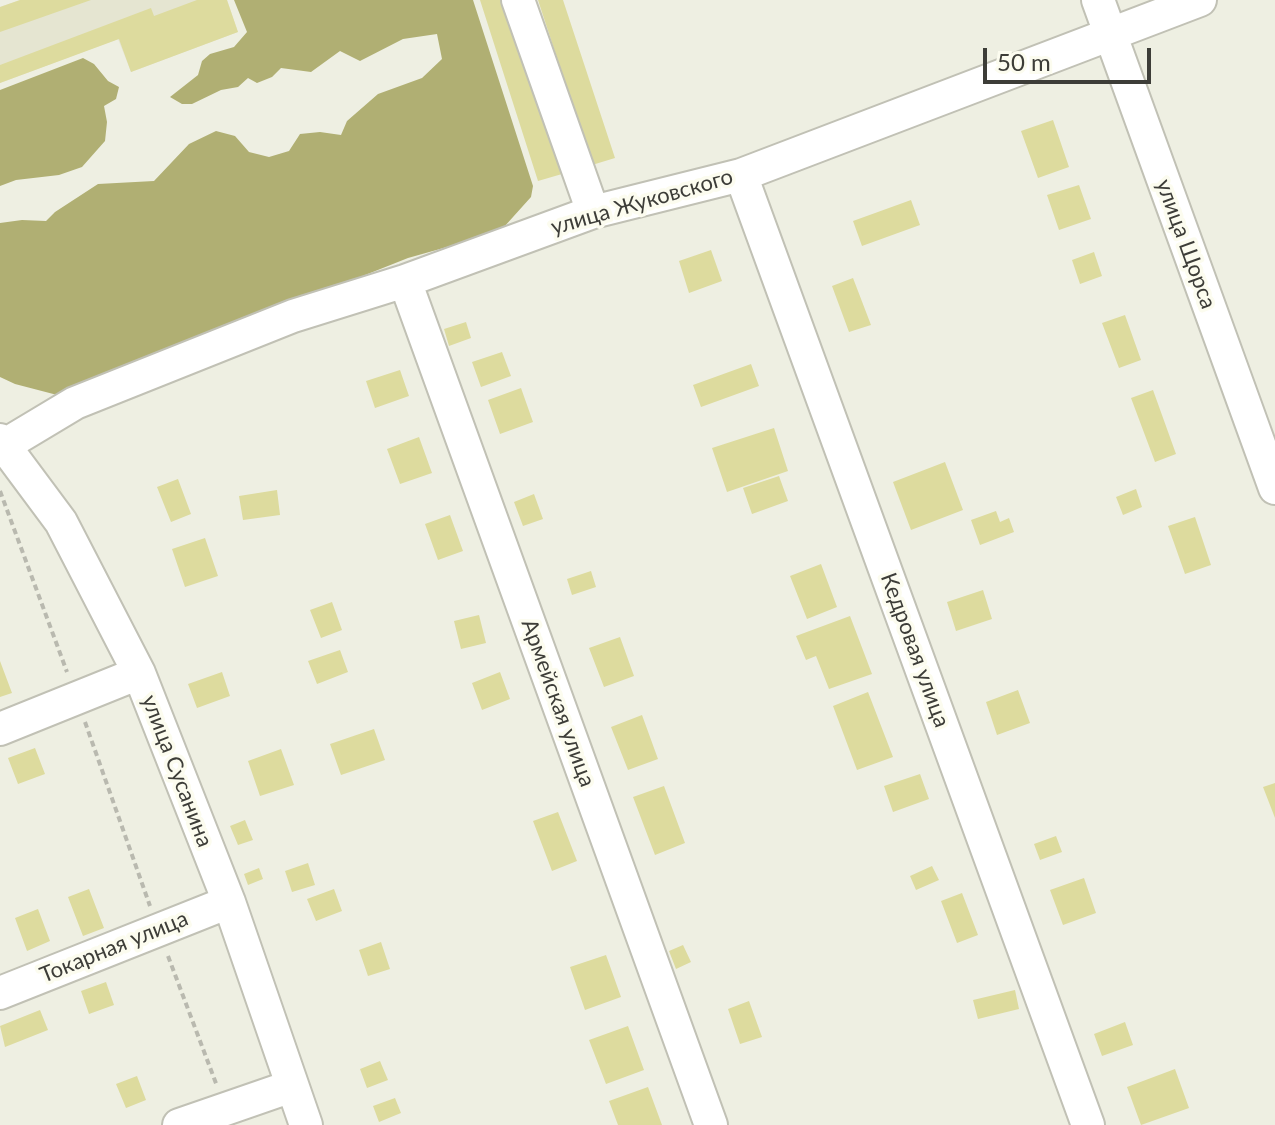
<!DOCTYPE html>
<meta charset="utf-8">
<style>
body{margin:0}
#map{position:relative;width:1275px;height:1125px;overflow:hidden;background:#eeefe2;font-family:Lato,sans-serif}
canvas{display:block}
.scale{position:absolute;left:983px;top:48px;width:168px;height:36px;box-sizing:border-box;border:4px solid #3d3d38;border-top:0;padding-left:10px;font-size:24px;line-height:28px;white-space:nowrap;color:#3d3d38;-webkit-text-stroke:6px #fcfcef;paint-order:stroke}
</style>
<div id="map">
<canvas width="1275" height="1125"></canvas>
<div class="scale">50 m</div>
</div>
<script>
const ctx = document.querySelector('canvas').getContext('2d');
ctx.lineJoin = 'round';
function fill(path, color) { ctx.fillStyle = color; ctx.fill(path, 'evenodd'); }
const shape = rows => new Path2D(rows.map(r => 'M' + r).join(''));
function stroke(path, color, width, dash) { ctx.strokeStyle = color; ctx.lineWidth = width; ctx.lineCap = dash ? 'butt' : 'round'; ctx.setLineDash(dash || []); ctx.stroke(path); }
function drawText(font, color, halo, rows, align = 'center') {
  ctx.font = font + ' Lato,sans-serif'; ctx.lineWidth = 7; ctx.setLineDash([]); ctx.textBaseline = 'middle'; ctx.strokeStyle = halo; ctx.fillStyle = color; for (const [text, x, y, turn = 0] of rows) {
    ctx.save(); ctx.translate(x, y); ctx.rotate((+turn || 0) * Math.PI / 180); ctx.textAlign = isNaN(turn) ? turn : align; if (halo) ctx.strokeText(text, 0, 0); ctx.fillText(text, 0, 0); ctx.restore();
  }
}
fill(shape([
 [20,0,227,0,238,32,131,72,118,39,0,83,0,7]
]), '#e5e5d1');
fill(shape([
 [234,0,473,0,533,186,531,197,504,227,479,238,408,258,61,396,15,384,0,377,0,223,22,220,46,221,55,212,98,184,154,181,189,144,216,131,235,136,249,152,269,157,289,151,300,134,320,132,341,135,347,121,378,94,422,78,442,59,437,34,403,39,360,61,340,51,311,72,281,68,272,77,257,83,248,78,238,87,221,90,192,104,182,104,170,97,198,75,202,61,210,54,234,47,247,32],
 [83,58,94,64,108,81,119,87,116,99,104,106,107,122,105,141,82,167,59,175,16,180,0,186,0,90]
]), '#b0af73');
fill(shape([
 [20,0,91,0,0,32,0,7],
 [197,0,227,0,238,32,131,72,119,39,0,83,0,65,151,8,154,16],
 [480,0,506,0,562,174,538,181],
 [538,0,563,0,615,158,592,165],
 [1053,120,1069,167,1038,178,1021,131],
 [1079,185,1091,219,1059,230,1047,195],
 [911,200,920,225,862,246,853,221],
 [711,250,722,281,689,293,679,261],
 [1094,252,1102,276,1080,284,1072,260],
 [853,278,871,325,849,332,832,286],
 [1125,315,1141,360,1119,368,1102,323],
 [466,322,471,338,449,346,444,329],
 [502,352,511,376,481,387,472,362],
 [751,364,759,386,701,407,693,385],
 [400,370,409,396,375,408,366,381],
 [521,388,533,422,500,434,488,400],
 [1153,390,1176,454,1155,462,1131,398],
 [774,428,788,471,727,492,712,448],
 [419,437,432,473,400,484,387,449],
 [945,462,963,510,911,530,893,482],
 [779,476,788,501,752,514,743,488],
 [178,479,191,514,171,522,157,487],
 [1136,489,1142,507,1123,515,1116,497],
 [277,490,280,515,243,520,239,496],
 [534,494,543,519,523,526,514,502],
 [996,511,1000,522,1009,518,1014,532,980,545,971,520],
 [450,515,463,551,438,560,425,524],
 [1195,517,1211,565,1185,574,1168,526],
 [205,538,218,576,185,587,172,549],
 [821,564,837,607,807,619,790,576],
 [591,571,596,587,572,595,567,579],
 [983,590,992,619,956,631,947,602],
 [332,602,342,630,321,638,310,610],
 [479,615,486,643,461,649,454,621],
 [850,616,872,674,829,689,816,656,806,660,796,636],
 [620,637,634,676,604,687,589,648],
 [340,650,348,672,317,684,308,661],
 [0,661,12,693,0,697],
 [222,672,230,696,197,708,188,684],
 [500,672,510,699,482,710,472,683],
 [1018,690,1030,723,997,735,986,702],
 [868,692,893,757,857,770,833,706],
 [642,715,658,759,628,770,611,727],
 [374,729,385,760,341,775,330,744],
 [35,748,45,774,18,784,8,758],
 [281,749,294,785,260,796,248,761],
 [920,774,929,799,893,812,884,786],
 [1275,783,1275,818,1263,787],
 [664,786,685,843,655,855,633,797],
 [558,812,577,861,552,871,533,821],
 [245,820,253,840,238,845,230,826],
 [1056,836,1062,852,1040,860,1034,844],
 [308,863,315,885,292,892,285,871],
 [932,866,939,880,916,890,910,876],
 [259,868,263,879,248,885,244,874],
 [1084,878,1096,913,1063,925,1050,890],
 [89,889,104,928,83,936,68,897],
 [334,889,342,911,316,921,307,899],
 [962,893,978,935,957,943,941,901],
 [38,909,50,941,27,951,15,918],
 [381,942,390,969,368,976,359,950],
 [683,945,691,962,676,969,669,951],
 [606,955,621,997,585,1010,570,967],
 [106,982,114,1005,89,1014,81,991],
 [1015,990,1019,1009,978,1019,973,1000],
 [749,1001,762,1037,740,1044,728,1009],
 [40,1010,48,1030,5,1047,0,1026],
 [1125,1022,1133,1045,1102,1056,1094,1034],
 [628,1026,644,1070,606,1084,589,1040],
 [380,1061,388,1080,367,1088,360,1069],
 [1175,1069,1189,1108,1141,1125,1127,1087],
 [137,1076,146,1100,126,1108,116,1084],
 [648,1087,662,1125,618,1125,609,1101],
 [395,1098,401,1113,379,1122,373,1106]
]), '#dddb9e');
const minor = shape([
 [518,0,593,212],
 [1098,0,1275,488],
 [741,175,1088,1125],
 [405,281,711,1125],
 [0,440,61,522,139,673,229,902,306,1125],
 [0,448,75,403,293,316,405,281,593,212,741,175,1200,0],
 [0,729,139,673],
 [0,993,229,902],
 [179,1125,292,1086]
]);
stroke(minor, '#c1c1b5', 36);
stroke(shape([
 [0,491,67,672],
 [85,722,150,906],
 [168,956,217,1086]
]), '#b9b9af', 4, [6, 4]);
stroke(minor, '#fff', 32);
drawText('22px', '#3d3d38', '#fcfcef', [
 ["улица Жуковского",642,202,-16],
 ["улица Щорса",1186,244,70],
 ["Кедровая улица",915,650,70],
 ["Армейская улица",558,703,70],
 ["улица Сусанина",177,771,69],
 ["Токарная улица",114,947,-22]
]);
</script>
